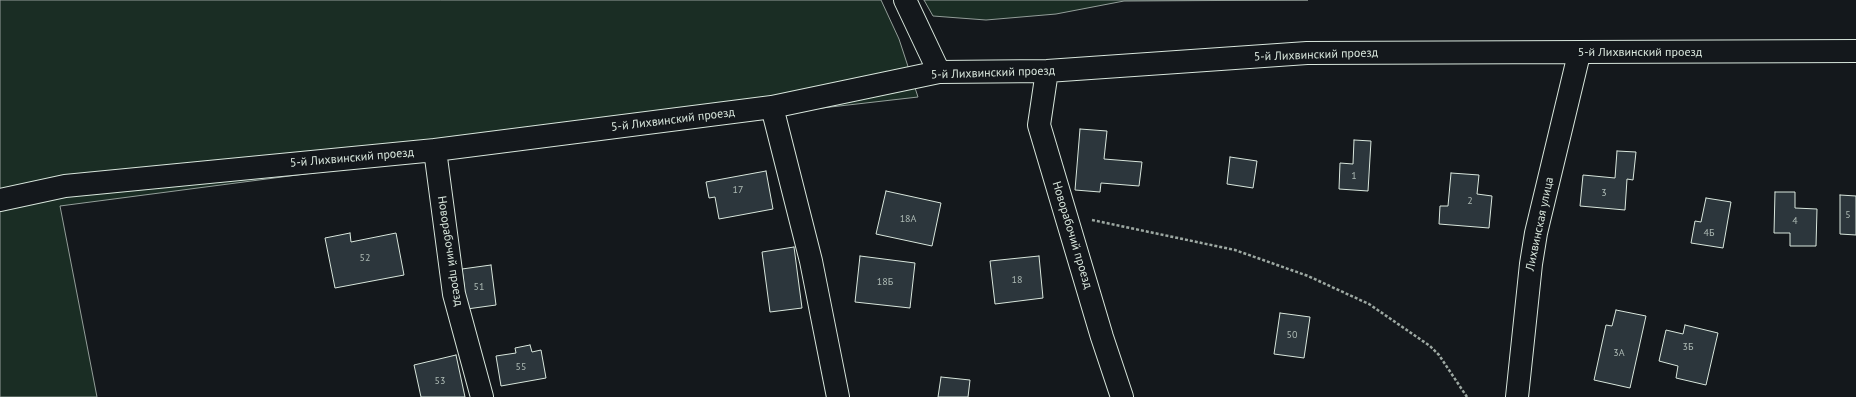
<!DOCTYPE html>
<meta charset="utf-8">
<style>
body{margin:0}
canvas{display:block;background:#14181c}
</style>
<canvas width="1856" height="397"></canvas>
<script>
const ctx = document.querySelector('canvas').getContext('2d');
ctx.lineJoin = 'round';
function fill(path, color) { ctx.fillStyle = color; ctx.fill(path, 'evenodd'); }
const shape = rows => new Path2D(rows.map(r => 'M' + r).join(''));
function stroke(path, color, width, dash) { ctx.strokeStyle = color; ctx.lineWidth = width; ctx.lineCap = dash ? 'butt' : 'round'; ctx.setLineDash(dash || []); ctx.stroke(path); }
function drawText(font, color, halo, rows, align = 'center') {
  ctx.font = font + ' "PT Sans",sans-serif'; ctx.lineWidth = 3; ctx.setLineDash([]); ctx.textBaseline = 'middle'; ctx.strokeStyle = halo; ctx.fillStyle = color; for (const [text, x, y, turn = 0] of rows) {
    ctx.save(); ctx.translate(x, y); ctx.rotate((+turn || 0) * Math.PI / 180); ctx.textAlign = isNaN(turn) ? turn : align; if (halo) ctx.strokeText(text, 0, 0); ctx.fillText(text, 0, 0); ctx.restore();
  }
}
const green = shape([
 [0,0,881,0,899,39,918,97,726,119,60,206,97,397,0,397,0,0],
 [924,0,1308,0,1124,1,1056,14,986,20,933,16,924,0]
]);
fill(green, '#1a2d24');
stroke(green, '#939e99', 1);
const building = shape([
 [1080,129,1107,131,1104,159,1142,162,1139,186,1101,183,1100,192,1075,190,1080,129],
 [1354,140,1371,141,1368,191,1339,189,1340,163,1353,164,1354,140],
 [1617,151,1636,152,1633,180,1627,179,1625,210,1580,206,1583,175,1615,178,1617,151],
 [1230,157,1257,161,1253,188,1227,184,1230,157],
 [766,171,773,209,719,219,715,197,709,198,706,182,766,171],
 [1451,173,1479,175,1477,194,1492,196,1489,228,1439,224,1440,206,1448,206,1451,173],
 [886,191,941,203,932,246,876,234,886,191],
 [1775,192,1795,192,1795,208,1817,209,1816,246,1790,246,1790,233,1774,233,1775,192],
 [1840,195,1856,196,1856,235,1840,234,1840,195],
 [1706,198,1731,202,1723,248,1691,243,1695,221,1701,222,1706,198],
 [350,233,351,242,396,233,404,275,335,288,325,238,350,233],
 [794,247,802,308,770,312,762,252,794,247],
 [860,256,915,263,910,308,855,302,860,256],
 [1039,256,1043,298,995,304,990,261,1039,256],
 [491,265,496,305,467,309,462,269,491,265],
 [1616,310,1646,316,1630,388,1594,380,1606,325,1612,326,1616,310],
 [1280,313,1310,317,1304,358,1274,354,1280,313],
 [1685,325,1718,333,1706,385,1676,378,1678,366,1659,361,1666,330,1683,334,1685,325],
 [530,345,532,352,541,350,546,378,501,386,496,356,516,353,515,348,530,345],
 [456,355,465,397,421,397,414,365,456,355],
 [941,377,970,380,968,397,938,397,941,377]
]);
fill(building, '#2c363c');
stroke(building, '#d8e6dc', 1);
const minor = shape([
 [905,0,939,72],
 [1047,71,1039,125,1102,337,1122,397],
 [772,107,811,261,838,397],
 [435,150,454,294,482,397],
 [0,200,65,186,435,150,772,107,939,72,1047,71,1307,53,1856,51],
 [1517,397,1531,264,1536,233,1579,54]
]);
stroke(minor, '#d8e6dc', 24);
stroke(shape([
 [1092,220,1235,250,1308,276,1369,304,1430,346,1439,355,1467,397]
]), '#9da8a2', 2.5, [3, 2]);
stroke(minor, '#14181c', 22);
drawText('10px', '#adbab4', null, [
 ["1",1354,176],
 ["17",738,190],
 ["3",1604,193],
 ["2",1470,201],
 ["5",1848,215],
 ["18А",908,219],
 ["4",1795,221],
 ["4Б",1709,233],
 ["52",365,258],
 ["18",1017,280],
 ["18Б",885,282],
 ["51",479,287],
 ["50",1292,335],
 ["3Б",1688,347],
 ["3А",1619,353],
 ["55",521,367],
 ["53",440,381]
]);
drawText('12px', '#d8e6dc', '#14181c', [
 ["5-й Лихвинский проезд",1640,53],
 ["5-й Лихвинский проезд",1316,55,-2],
 ["5-й Лихвинский проезд",993,73,-2],
 ["5-й Лихвинский проезд",673,120,-7],
 ["5-й Лихвинский проезд",352,158,-5],
 ["Лихвинская улица",1540,224,-78],
 ["Новорабочий проезд",1072,235,73],
 ["Новорабочий проезд",450,251,81]
]);
</script>
